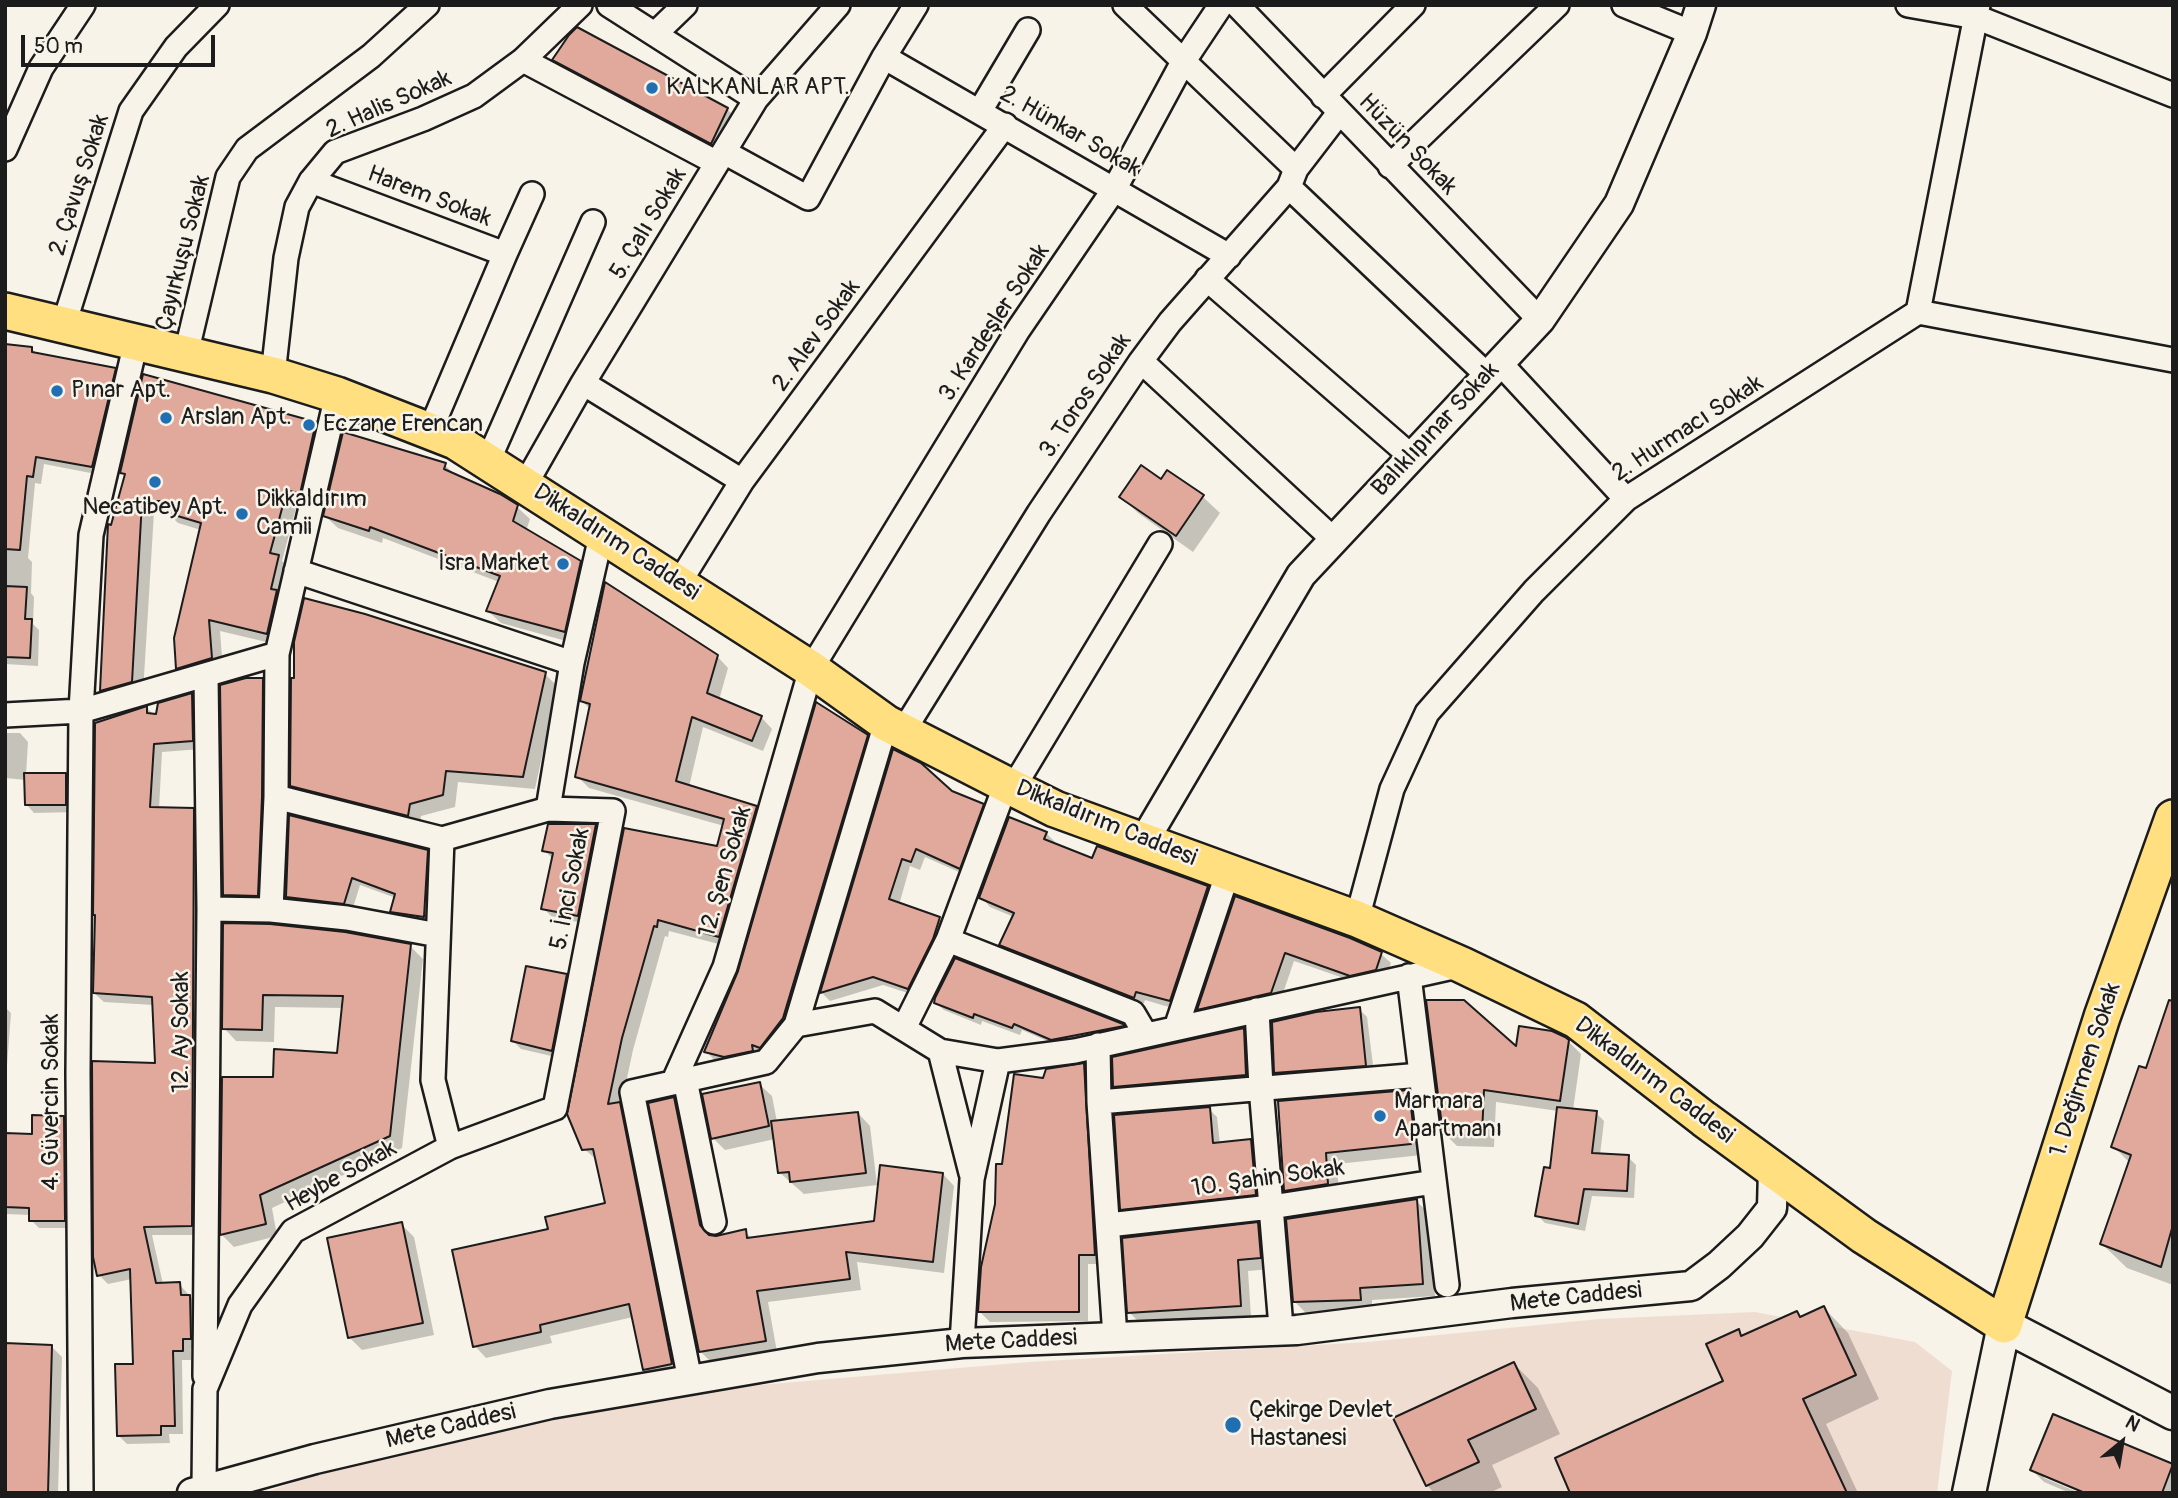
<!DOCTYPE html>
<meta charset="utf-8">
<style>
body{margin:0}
#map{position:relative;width:2178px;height:1498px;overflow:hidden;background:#f7f3e8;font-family:Pangolin,sans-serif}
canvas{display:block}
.frame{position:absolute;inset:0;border:7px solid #1c1c1c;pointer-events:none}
.north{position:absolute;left:2087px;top:1407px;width:70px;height:70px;-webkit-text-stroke:5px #f7f3e8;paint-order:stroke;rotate:30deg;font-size:19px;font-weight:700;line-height:28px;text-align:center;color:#1c1c1c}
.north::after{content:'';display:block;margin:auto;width:24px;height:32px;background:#1c1c1c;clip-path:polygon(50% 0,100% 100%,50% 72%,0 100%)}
.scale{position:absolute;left:21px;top:35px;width:194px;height:32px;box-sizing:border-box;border:4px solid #1c1c1c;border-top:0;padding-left:9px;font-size:21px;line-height:24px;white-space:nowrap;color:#1c1c1c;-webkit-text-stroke:5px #f7f3e8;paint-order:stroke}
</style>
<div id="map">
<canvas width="2178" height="1498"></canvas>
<div class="frame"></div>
<div class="north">N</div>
<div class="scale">50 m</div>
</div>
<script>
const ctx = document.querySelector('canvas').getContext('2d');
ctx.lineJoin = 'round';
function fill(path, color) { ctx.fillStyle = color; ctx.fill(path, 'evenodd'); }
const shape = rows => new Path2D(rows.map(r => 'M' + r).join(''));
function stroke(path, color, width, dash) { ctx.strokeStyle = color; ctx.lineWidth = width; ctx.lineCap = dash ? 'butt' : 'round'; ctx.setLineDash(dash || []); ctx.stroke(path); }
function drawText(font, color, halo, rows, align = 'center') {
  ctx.font = font + ' Pangolin,sans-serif'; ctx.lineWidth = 5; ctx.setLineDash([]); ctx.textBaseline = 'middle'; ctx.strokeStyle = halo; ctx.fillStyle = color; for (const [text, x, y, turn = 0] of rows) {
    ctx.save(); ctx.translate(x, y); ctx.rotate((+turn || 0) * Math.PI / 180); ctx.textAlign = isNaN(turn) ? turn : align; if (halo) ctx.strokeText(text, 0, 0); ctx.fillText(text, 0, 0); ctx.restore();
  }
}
fill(shape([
 [1755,1312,1915,1342,1952,1371,1937,1493,263,1493,368,1457,678,1392,1029,1362,1368,1342,1599,1319]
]), '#f0ddd1');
fill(shape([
 [555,60,727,109,750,132,734,166,578,82],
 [5,346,31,348,38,355,115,370,123,378,101,475,44,464,41,484,35,483,28,558,32,562,31,593,34,597,33,624,39,630,38,666,5,664],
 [315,424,327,436,311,504,298,500,282,561,290,568,279,645,220,631,223,670,189,680,178,668,201,530,178,523,167,512,154,512,143,693,113,702,102,690,113,526,126,477,122,472],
 [445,465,456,476,517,507,530,519,526,531,580,562,593,575,577,644,501,623,488,611,499,582,383,538,382,543,338,528,325,516],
 [1168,472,1203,497,1220,513,1193,552,1138,513,1121,496,1162,482],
 [717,656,728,668,719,700,761,717,772,729,763,751,703,727,689,787,756,807,767,819,730,947,669,931,668,937,665,936,633,1050,621,1106,631,1115,683,1375,656,1381,644,1370,633,1317,550,1336,552,1343,486,1358,475,1346,550,1230,607,1205,597,1160,584,1149,625,830,718,848,724,826,589,788,577,776,591,710,582,701],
 [620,1114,624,1114,676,1372,673,1373],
 [545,674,557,686,535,789,458,782,455,807,421,816,420,827,304,798,292,785,295,680],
 [262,680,272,689,266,905,234,904,225,894],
 [192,695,201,704,201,749,162,752,159,809,193,809,202,818,201,1235,152,1235,163,1284,179,1284,199,1306,200,1348,191,1348,191,1360,182,1360,183,1434,169,1434,170,1443,127,1444,118,1435,134,1365,132,1279,108,1284,99,1275,157,1065,154,1005,104,1002,94,993,147,708,155,716],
 [5,733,20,733,28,742,26,775,66,775,74,783,74,812,34,813,26,804,26,780,5,778],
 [867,736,879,749,795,1031,763,1057,718,1064,706,1051],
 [894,752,951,793,983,806,991,814,968,876,925,857,920,870,910,866,899,905,939,919,948,928,917,996,883,985,830,1001,822,993],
 [595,826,603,834,586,924,551,916,543,908,552,858,544,850],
 [1046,833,1055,842,1054,845,1093,861,1098,848,1208,888,1217,897,1179,1010,1145,1000,1143,1006,1010,954,1001,945,1014,917,990,907,981,897],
 [427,851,435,860,432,924,400,919,392,911,396,898,360,885,352,911,296,905,287,897],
 [1236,898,1381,954,1391,963,1385,979,1361,984,1294,961,1280,1002,1208,1018,1199,1009],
 [225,925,410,946,423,959,402,1148,272,1208,277,1236,234,1247,222,1235,223,1079,275,1079,338,1055,343,1008,275,1007,274,1042,236,1041,224,1028],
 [956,960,1123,1027,1130,1034,1061,1047,1022,1030,1020,1035,982,1021,981,1025,944,1010,936,1003],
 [566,976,574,984,560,1058,521,1049,513,1041],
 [2173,995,2173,1285,2127,1268,2102,1244,2130,1163,2114,1147,2147,1070],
 [5,1007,11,1013,7,1066,5,1065],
 [1359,1009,1367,1017,1374,1073,1284,1080,1276,1072],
 [1243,1030,1254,1040,1256,1085,1125,1096,1114,1086],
 [1568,1041,1581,1054,1573,1110,1596,1113,1604,1121,1600,1155,1628,1157,1636,1165,1634,1198,1592,1196,1585,1231,1545,1223,1537,1215,1551,1170,1558,1111,1496,1102,1494,1147,1457,1146,1444,1133,1517,1050],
 [1084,1065,1094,1075,1104,1264,1088,1264,1088,1321,990,1322,980,1312,1044,1080],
 [759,1084,772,1096,777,1122,858,1113,870,1126,877,1185,804,1194,779,1172,775,1139,725,1150,713,1138],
 [1408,1092,1420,1103,1422,1155,1337,1164,1339,1195,1297,1202,1285,1190,1280,1103],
 [674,1099,685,1110,711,1237,745,1231,752,1239,875,1222,943,1174,954,1186,944,1273,857,1262,861,1290,768,1302,777,1352,712,1363,700,1351],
 [1209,1109,1217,1117,1220,1144,1251,1141,1259,1149,1263,1202,1130,1217,1122,1209],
 [64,1117,72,1125,72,1228,39,1228,31,1220,31,1215,5,1214,5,1135,34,1136],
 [1416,1201,1429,1213,1435,1296,1372,1300,1372,1311,1307,1314,1295,1302],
 [401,1224,414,1237,434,1335,362,1350,349,1337],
 [1258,1224,1269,1235,1271,1269,1248,1271,1251,1317,1140,1323,1129,1312],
 [1824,1308,1848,1333,1879,1399,1826,1424,1858,1493,1572,1493,1726,1381,1738,1331,1744,1337,1797,1313,1802,1318],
 [51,1346,62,1357,58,1493,5,1493],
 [1514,1364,1538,1388,1560,1434,1492,1465,1502,1487,1489,1493,1434,1493,1427,1485],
 [2053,1417,2173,1465,2173,1493,2089,1493,2044,1474,2044,1478,2080,1493,2070,1493,2044,1482,2032,1470]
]), '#0003');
const building = shape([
 [577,27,728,108,711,144,552,60,569,35,577,27],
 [5,344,32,347,32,352,116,368,92,467,36,457,33,477,27,476,20,550,5,549,5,344],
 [143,374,316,422,300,494,287,490,270,553,279,555,271,589,277,590,267,634,209,620,212,658,176,669,174,638,201,523,164,512,163,501,142,501,132,682,100,691,108,524,111,525,125,474,120,473,143,374],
 [343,432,446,463,444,469,500,494,518,505,513,521,581,561,565,632,486,611,500,576,370,527,369,531,323,516,343,432],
 [1141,465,1161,479,1167,470,1204,495,1176,536,1119,497,1141,465],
 [605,582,718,655,707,693,762,716,752,741,692,717,676,781,757,806,719,937,658,920,657,927,654,926,622,1038,608,1104,620,1102,672,1364,643,1370,629,1304,540,1325,541,1332,473,1347,452,1250,548,1229,545,1217,605,1203,593,1149,582,1150,567,1114,624,828,717,846,724,819,575,777,590,704,580,701,605,582],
 [5,586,27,587,25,619,32,619,30,658,5,657,5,586],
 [304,598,365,614,546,672,523,777,446,771,443,795,410,804,408,816,290,786,291,678,294,678,294,642,304,598],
 [246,678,263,678,262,797,258,896,223,895,220,685,246,678],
 [192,693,193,741,154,744,150,807,194,808,192,1226,144,1227,156,1283,180,1282,181,1295,190,1295,191,1339,183,1339,183,1351,173,1351,175,1426,161,1426,161,1435,117,1436,115,1364,133,1364,130,1269,97,1276,93,1257,92,1061,155,1063,152,997,93,993,95,915,93,915,95,723,147,706,147,713,156,714,158,703,192,693],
 [816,702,868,735,783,1018,760,1048,752,1045,753,1051,724,1057,704,1052,738,971,816,702],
 [893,749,921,763,952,791,984,804,960,869,916,849,911,862,902,859,889,899,940,917,933,939,908,989,873,977,820,993,893,749],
 [24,773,66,773,66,805,25,805,24,773],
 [289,815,428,850,424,917,390,912,395,894,352,878,344,904,286,897,289,815],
 [1009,817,1047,832,1044,839,1092,858,1097,846,1208,886,1170,1001,1136,992,1134,998,999,945,1014,913,979,898,1009,817],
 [548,824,596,824,578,916,541,909,553,853,542,851,548,824],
 [1235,896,1350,938,1382,952,1376,970,1350,976,1285,953,1271,993,1197,1010,1235,896],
 [223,923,270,924,345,932,411,944,390,1136,260,1195,266,1224,220,1235,222,1077,273,1077,274,1049,337,1053,343,996,263,995,262,1030,222,1029,223,923],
 [955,958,1123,1024,1124,1026,1051,1040,1014,1024,1012,1028,974,1014,973,1018,934,1003,935,998,955,958],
 [526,966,567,974,552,1051,511,1041,526,966],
 [1426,1000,1464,1000,1516,1046,1519,1026,1552,1031,1565,1037,1569,1040,1560,1101,1484,1090,1482,1135,1443,1134,1426,1000],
 [2169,1000,2173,1001,2173,1225,2161,1267,2100,1244,2131,1155,2111,1147,2139,1066,2146,1068,2169,1000],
 [1360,1007,1366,1066,1274,1073,1272,1022,1316,1012,1360,1007],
 [1244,1028,1246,1075,1113,1087,1112,1057,1244,1028],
 [1084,1063,1095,1255,1079,1255,1079,1312,978,1312,981,1267,995,1204,996,1164,1002,1164,1014,1074,1043,1078,1046,1069,1084,1063],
 [760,1082,769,1126,711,1139,702,1094,760,1082],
 [1409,1090,1414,1133,1410,1133,1411,1144,1326,1153,1328,1184,1284,1191,1278,1101,1409,1090],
 [674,1097,700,1225,709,1235,716,1236,746,1229,747,1238,874,1221,880,1165,943,1173,933,1262,846,1252,850,1279,757,1291,766,1341,699,1352,648,1103,674,1097],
 [1210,1107,1213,1143,1251,1139,1256,1195,1120,1210,1114,1115,1210,1107],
 [1557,1107,1597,1111,1592,1153,1629,1155,1627,1191,1584,1189,1578,1224,1535,1216,1544,1167,1550,1168,1557,1107],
 [858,1112,866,1173,790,1182,789,1172,778,1173,771,1121,858,1112],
 [32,1115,64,1116,65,1221,29,1221,29,1208,5,1207,5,1133,32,1134,32,1115],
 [1417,1199,1423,1284,1360,1288,1361,1300,1293,1302,1286,1219,1417,1199],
 [402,1222,423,1323,348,1338,327,1238,402,1222],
 [1258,1222,1261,1258,1238,1260,1241,1306,1127,1313,1122,1238,1258,1222],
 [1824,1306,1856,1375,1803,1399,1847,1493,1570,1493,1555,1458,1723,1381,1706,1344,1739,1329,1741,1336,1797,1311,1800,1317,1824,1306],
 [5,1343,52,1345,48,1493,5,1493,5,1343],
 [1514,1362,1536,1409,1468,1440,1479,1462,1426,1486,1393,1418,1514,1362],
 [2053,1414,2173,1464,2162,1493,2085,1493,2030,1470,2053,1414]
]);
fill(building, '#e1a99b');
stroke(building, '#1c1c1c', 2);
const minor = shape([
 [609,5,756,99],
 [1125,5,1296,169],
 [1237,5,1540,320],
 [1624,5,1692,33],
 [1908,5,1976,17,2173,95],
 [655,34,685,5],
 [884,57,1229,256],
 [523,60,717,163],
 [1323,96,1413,5],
 [980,111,1028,30],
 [5,149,41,68,83,5],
 [724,152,808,198,884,57,916,5],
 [1390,166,1557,5],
 [311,181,505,254,430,431],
 [1289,187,1488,376],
 [505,254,532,194],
 [1207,279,1412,457],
 [1918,312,1978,5],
 [64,324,131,111,176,47,217,5],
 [186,354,228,177,247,149,371,56,427,5],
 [1141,361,1333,539],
 [1500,363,1626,499],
 [273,375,286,258,297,207,311,181,335,152,423,119,474,96,523,60,580,5],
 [583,383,742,481],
 [488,461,593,222],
 [525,485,583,383,756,99,838,5],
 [296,571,572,663],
 [679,583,742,481,1005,125],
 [5,715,81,711,277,654],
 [904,730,1039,513,1141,361,1170,322,1289,187,1296,169,1339,113],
 [1013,788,1160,544],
 [548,809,572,663,601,536],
 [442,839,433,1080,450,1147],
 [209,909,271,910,347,918,438,935],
 [271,910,276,797,277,654,337,395],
 [1357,919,1392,789,1427,713,1534,591,1626,499,1918,312,2173,360],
 [948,940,1133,1013,1146,1035],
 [1409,976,1447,1285],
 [1257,1010,1261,1087,1280,1315],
 [796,1025,886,723],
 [904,1028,948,940,1006,784],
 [1176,1028,1228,872],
 [1098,1045,1099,1102,1115,1337],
 [940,1051,971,1173],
 [685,1080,714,1222],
 [673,1083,725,967,811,669,1018,330,1115,188,1183,62,1221,5],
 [1099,1102,1421,1075],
 [1108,1225,1271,1207,1434,1182],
 [962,1343,972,1179,998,1061],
 [205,1376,209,909,206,676],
 [690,1380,632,1092,766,1062,796,1025,875,1011,940,1051,998,1061,1075,1051,1462,965],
 [204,1488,205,1389,240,1305,293,1231,450,1147,555,1108,613,811,548,809,442,839,276,797],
 [81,1493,78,1073,81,711,91,535,136,342]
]);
const tertiary = shape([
 [1144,841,1301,575,1540,320,1619,204,1692,33,1701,5],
 [192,1493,315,1459,550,1404,818,1358,962,1343,1297,1330,1512,1303,1691,1286,1719,1265,1750,1236,1772,1208,1773,1169]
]);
const secondary = shape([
 [1969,1493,2004,1325,2173,1413]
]);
const primary = shape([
 [5,311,273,375,337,395,455,441,811,669,886,723,1013,788,1055,809,1357,919,1462,965,1576,1020,1704,1119,1864,1236,2004,1325,2102,1017,2173,818]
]);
stroke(minor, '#1c1c1c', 28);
stroke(tertiary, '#1c1c1c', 33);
stroke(secondary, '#1c1c1c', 37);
stroke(primary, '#1c1c1c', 40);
stroke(minor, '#f7f3e8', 23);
stroke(tertiary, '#f7f3e8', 28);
stroke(secondary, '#f7f3e8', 32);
stroke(primary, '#ffdf80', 35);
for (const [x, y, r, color] of [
 [652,88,7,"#1f6fb2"],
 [57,391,7,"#1f6fb2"],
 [166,418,7,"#1f6fb2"],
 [309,425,7,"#1f6fb2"],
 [155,482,7,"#1f6fb2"],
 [242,514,7,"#1f6fb2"],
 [563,564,7,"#1f6fb2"],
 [1380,1116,7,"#1f6fb2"],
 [1233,1425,9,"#1f6fb2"]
]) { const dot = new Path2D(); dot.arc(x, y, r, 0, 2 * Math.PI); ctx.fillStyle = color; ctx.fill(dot); stroke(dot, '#f7f3e8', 2.5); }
drawText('24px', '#1c1c1c', '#f7f3e8', [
 ["KALKANLAR APT.",666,88],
 ["Pınar Apt.",71,391],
 ["Arslan Apt.",180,418],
 ["Eczane Erencan",323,425],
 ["Dikkaldırım",256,500],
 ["Camii",256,528],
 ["Necatibey Apt.",155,508,"center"],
 ["İsra Market",549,564,"right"],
 ["Marmara",1394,1102],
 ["Apartmanı",1394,1130],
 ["Çekirge Devlet",1249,1411],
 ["Hastanesi",1249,1439]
], 'left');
drawText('24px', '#1c1c1c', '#f7f3e8', [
 ["2. Halis Sokak",389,105,-24],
 ["2. Hünkar Sokak",1070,132,30],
 ["Hüzün Sokak",1407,145,46],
 ["2. Çavuş Sokak",80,185,-72],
 ["Harem Sokak",429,197,21],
 ["5. Çalı Sokak",649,224,-59],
 ["Çayırkuşu Sokak",184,253,-76],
 ["3. Kardeşler Sokak",995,323,-57],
 ["2. Alev Sokak",817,336,-54],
 ["3. Toros Sokak",1086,396,-56],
 ["2. Hurmacı Sokak",1688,429,-33],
 ["Balıklıpınar Sokak",1436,430,-47],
 ["Dikkaldırım Caddesi",616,543,33],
 ["Dikkaldırım Caddesi",1106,824,22],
 ["12. Şen Sokak",726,872,-74],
 ["5. İnci Sokak",571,889,-79],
 ["12. Ay Sokak",182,1032,-90],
 ["1. Değirmen Sokak",2086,1070,-72],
 ["Dikkaldırım Caddesi",1654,1081,37],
 ["4. Güvercin Sokak",52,1102,-90],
 ["Heybe Sokak",341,1177,-29],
 ["10. Şahin Sokak",1268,1179,-8],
 ["Mete Caddesi",1576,1298,-6],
 ["Mete Caddesi",1011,1342,-3],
 ["Mete Caddesi",451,1427,-13]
]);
</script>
